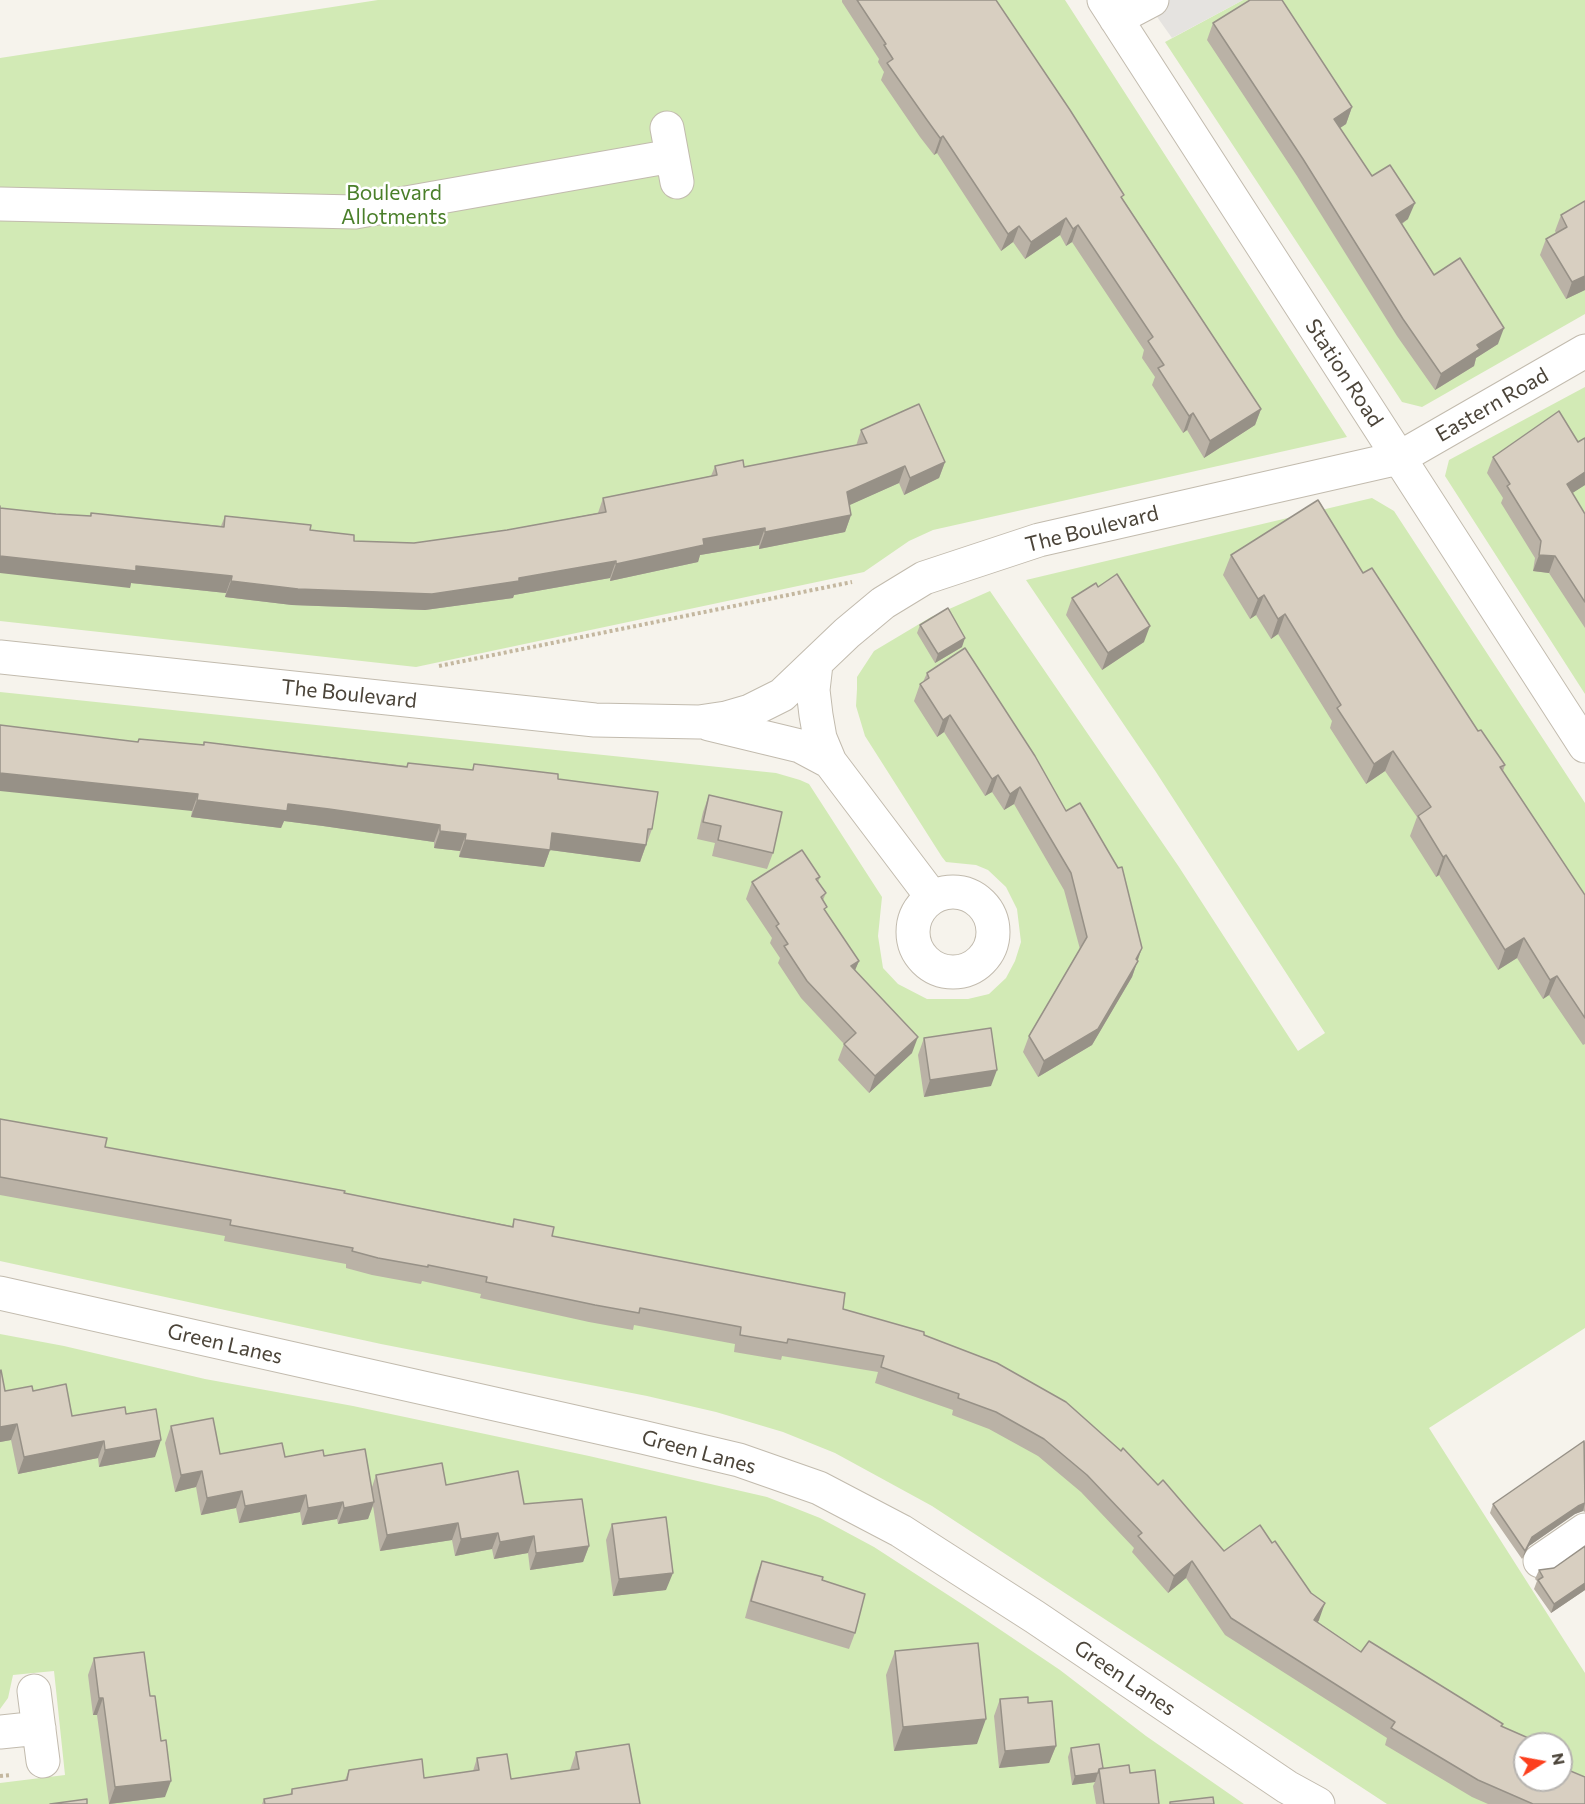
<!DOCTYPE html>
<style>
body{margin:0}
#map{position:relative;width:1585px;height:1804px;overflow:hidden;background:#f6f3ec;font-family:Commissioner,sans-serif}
canvas{display:block}
.north{position:absolute;left:1513px;top:1732px;width:60px;height:60px;box-sizing:border-box;background:#fff;border:2px solid #b7b4b0;border-radius:50%;rotate:79deg;font-size:16px;font-weight:700;line-height:24px;text-align:center;color:#4b4439}
.north::after{content:'';display:block;margin:auto;width:21px;height:27px;background:#fc3f1d;clip-path:polygon(50% 0,100% 100%,50% 72%,0 100%)}
</style>
<div id="map">
<canvas width="1585" height="1804"></canvas>
<div class="north">N</div>
</div>
<script>
const ctx = document.querySelector('canvas').getContext('2d');
ctx.lineJoin = 'round';
function fill(path, color) { ctx.fillStyle = color; ctx.fill(path, 'evenodd'); }
const shape = rows => new Path2D(rows.map(r => 'M' + r).join(''));
function stroke(path, color, width, dash) { ctx.strokeStyle = color; ctx.lineWidth = width; ctx.lineCap = dash ? 'butt' : 'round'; ctx.setLineDash(dash || []); ctx.stroke(path); }
function drawText(font, color, halo, rows, align = 'center') {
  ctx.font = font + ' Commissioner,sans-serif'; ctx.lineWidth = 5; ctx.setLineDash([]); ctx.textBaseline = 'middle'; ctx.strokeStyle = halo; ctx.fillStyle = color; for (const [text, x, y, turn = 0] of rows) {
    ctx.save(); ctx.translate(x, y); ctx.rotate((+turn || 0) * Math.PI / 180); ctx.textAlign = isNaN(turn) ? turn : align; if (halo) ctx.strokeText(text, 0, 0); ctx.fillText(text, 0, 0); ctx.restore();
  }
}
fill(shape([
 [378,0,1065,0,1347,437,933,530,909,541,864,572,416,667,0,621,0,58],
 [1243,0,1585,0,1585,314,1422,407,1402,402,1165,42],
 [1585,387,1585,694,1445,476,1449,460],
 [1372,498,1394,511,1585,803,1585,1328,1429,1428,1585,1673,1585,1804,1387,1804,932,1506,835,1453,783,1432,716,1412,647,1396,381,1344,0,1261,0,692,776,773,800,780,809,784,882,897,878,936,883,968,898,984,927,999,968,999,989,994,1006,978,1015,961,1021,942,1017,909,1006,887,988,870,976,865,946,862,942,857,865,736,856,706,857,689,857,677,874,651,931,617,990,591,1179,867,1298,1051,1325,1033,1156,772,1026,580],
 [1525,1744,1561,1744,1561,1780,1525,1780],
 [0,1334,64,1346,205,1379,353,1406,589,1456,767,1497,820,1518,874,1547,965,1606,1060,1670,1146,1736,1244,1804,0,1804,0,1783,65,1775,54,1671,13,1675,8,1698,0,1709]
]), '#d2eab5');
fill(shape([
 [1136,0,1243,0,1172,38,1155,14]
]), '#e5e3e0');
const minor = shape([
 [1104,0,1585,746],
 [1116,19,1152,0],
 [667,128,677,182],
 [0,204,355,212,672,156],
 [0,657,595,720,699,722,726,718,750,711,782,695,847,633,883,603,924,578,1039,540,1399,458,1585,351],
 [816,664,813,690,816,715,820,738,830,762,932,897],
 [709,724,800,746,830,762],
 '913 932a40 40 0 1 1 80 0a40 40 0 1 1-80 0Z',
 [0,1293,642,1437,739,1460,819,1488,901,1531,1035,1617,1287,1787,1318,1804],
 [1540,1561,1585,1530],
 [34,1691,43,1761],
 [0,1732,39,1728]
]);
stroke(minor, '#c2bbae', 35);
stroke(shape([
 [439,666,852,582],
 [0,1776,11,1775]
]), '#c4b79f', 4, [3, 3]);
stroke(minor, '#fff', 33);
fill(shape([
 [842,0,996,0,1123,199,1261,409,1255,425,1204,458,1187,430,1183,433,1152,385,1155,377,1142,358,1144,350,1072,242,1066,246,1060,235,1025,259,1013,242,1001,251,937,153,934,155,920,137,881,80,884,72,878,62,879,59,842,2],
 [1213,23,1352,107,1346,124,1340,128,1372,176,1408,219,1402,224,1434,275,1498,344,1476,358,1474,366,1435,390,1397,336,1297,176,1207,40],
 [1585,201,1585,290,1566,299,1540,255,1546,239,1556,233,1555,231,1561,215],
 [861,430,945,462,939,478,904,495,899,483,849,505,851,515,845,532,759,549,759,545,700,555,698,562,610,581,610,578,514,595,513,598,425,610,292,605,225,597,226,593,131,583,130,588,0,508,56,514,90,516,91,513,221,526,225,516,310,530,354,541,414,543,507,530,598,513,603,498,711,476,715,466,744,467,856,446],
 [1585,438,1585,485,1572,493,1585,514,1585,628,1549,573,1533,571,1535,558,1501,503,1503,498,1487,473,1493,457,1578,442],
 [1231,555,1363,573,1478,731,1505,765,1503,771,1585,895,1585,1044,1583,1045,1549,995,1543,999,1517,958,1498,970,1439,875,1436,877,1410,836,1417,817,1385,771,1366,784,1330,728,1332,721,1278,634,1271,639,1256,615,1250,619,1223,575],
 [1072,598,1144,642,1102,670,1066,615],
 [920,625,962,647,935,663,917,633],
 [965,648,1138,960,1132,977,1092,1045,1038,1077,1023,1052,1029,1036,1080,949,1064,890,1014,804,1004,810,992,792,985,796,944,732,937,737,914,701,920,684,923,682,927,673],
 [139,739,203,745,204,742,407,766,408,763,472,770,474,764,558,779,652,829,640,862,550,850,544,867,459,857,460,851,434,848,434,842,323,826,284,821,281,828,191,817,192,811,138,742],
 [709,795,773,853,767,869,712,856,715,843,697,839,703,812],
 [820,877,818,882,826,893,823,900,825,911,859,961,855,970,912,1053,869,1093,838,1060,844,1044,801,998,778,963,780,958,770,943,772,938,746,899,752,882],
 [924,1038,991,1086,924,1097,918,1055],
 [0,1119,105,1147,512,1226,514,1219,552,1236,843,1309,924,1335,1158,1485,1224,1551,1319,1620,1318,1622,1361,1652,1502,1727,1525,1744,1585,1804,1488,1804,1472,1797,1385,1745,1387,1738,1225,1635,1186,1578,1168,1593,1132,1552,1134,1548,1081,1492,1038,1456,989,1429,952,1415,953,1410,875,1383,878,1372,782,1356,781,1360,734,1352,735,1344,634,1325,633,1330,589,1322,480,1298,481,1294,422,1281,421,1284,372,1275,346,1268,346,1264,224,1241,225,1236,0,1195],
 [0,1371,5,1391,33,1391,72,1416,126,1414,155,1457,99,1467,98,1458,18,1474,11,1440,0,1442],
 [171,1426,220,1454,285,1457,324,1456,372,1487,376,1475,446,1485,524,1504,589,1546,583,1562,530,1570,528,1553,494,1559,492,1549,455,1556,452,1540,380,1551,373,1506,368,1519,338,1524,337,1519,302,1525,300,1512,239,1523,236,1508,201,1515,196,1487,175,1492,165,1443],
 [1585,1442,1585,1512,1583,1511,1575,1514,1529,1546,1522,1559,1490,1513,1493,1504],
 [612,1524,666,1590,613,1596,606,1540],
 [1585,1546,1585,1590,1551,1613,1534,1589,1537,1581,1535,1579,1539,1570,1554,1568],
 [762,1561,822,1580,855,1633,849,1649,745,1618,756,1577],
 [895,1651,977,1744,894,1751,886,1675],
 [94,1658,150,1696,161,1741,165,1797,109,1804,97,1715,93,1715,88,1675],
 [1000,1699,1028,1703,1056,1746,1049,1763,999,1768,994,1716],
 [1071,1748,1103,1768,1130,1773,1159,1804,1096,1804,1093,1786,1095,1782,1072,1785,1068,1757],
 [576,1752,640,1804,262,1804,264,1799,290,1795,292,1789,345,1780,349,1770,424,1778,473,1771,477,1758,511,1779,570,1770]
]), '#bab2a6');
fill(shape([
 [1352,107,1346,124,1328,136,1334,119],
 [943,136,937,153,934,155,940,138],
 [1415,203,1408,219,1390,231,1396,215],
 [1066,218,1060,235,1025,259,1031,242],
 [1078,225,1072,242,1066,246,1073,229],
 [1019,226,1013,242,1001,251,1008,234],
 [1585,276,1585,290,1566,299,1572,282],
 [1504,328,1498,344,1476,358,1474,366,1435,390,1441,374,1477,345],
 [1261,409,1255,425,1204,458,1210,441],
 [1193,413,1187,430,1183,433,1189,416],
 [945,462,939,478,904,495,910,478],
 [905,466,899,483,841,509,847,492],
 [1585,472,1585,485,1560,501,1567,484],
 [851,515,845,532,759,549,765,532],
 [765,528,759,545,700,555,698,562,610,581,616,564,703,539],
 [1539,555,1555,556,1549,573,1533,571],
 [0,556,136,566,232,576,226,593,131,583,130,588,0,573],
 [616,561,610,578,514,595,513,598,425,610,292,605,225,597,231,581,519,578],
 [1264,595,1256,615,1250,619,1258,599],
 [1285,614,1278,634,1271,639,1278,619],
 [1150,626,1144,642,1102,670,1108,653],
 [965,638,962,647,935,663,938,654],
 [950,715,944,732,937,737,943,720],
 [1393,751,1385,771,1366,784,1374,764],
 [0,773,198,794,192,811,0,791],
 [998,775,992,792,985,796,992,779],
 [1020,787,1014,804,1004,810,1010,794],
 [197,800,288,804,329,809,440,825,434,842,323,826,284,821,281,828,191,817],
 [440,831,466,834,460,851,434,848],
 [552,833,646,845,640,862,550,850,544,867,459,857,465,840],
 [1446,855,1439,875,1436,877,1443,857],
 [1524,938,1517,958,1498,970,1505,950],
 [1142,948,1132,977,1092,1045,1038,1077,1044,1061,1136,959],
 [859,961,852,977,851,966],
 [1557,976,1549,995,1543,999,1550,980],
 [918,1037,912,1053,869,1093,875,1076],
 [997,1070,991,1086,924,1097,930,1080],
 [17,1424,11,1440,0,1442,0,1427],
 [161,1440,155,1457,99,1467,105,1450],
 [104,1441,98,1458,18,1474,24,1457],
 [202,1471,196,1487,175,1492,181,1475],
 [242,1491,236,1508,201,1515,207,1498],
 [306,1495,300,1512,239,1523,245,1506],
 [343,1502,337,1519,302,1525,308,1508],
 [374,1502,368,1519,338,1524,344,1508],
 [1585,1503,1583,1511,1575,1514,1529,1546,1522,1559,1525,1551,1532,1537,1578,1506],
 [458,1523,452,1540,380,1551,387,1535],
 [498,1533,492,1549,455,1556,461,1539],
 [534,1536,528,1553,494,1559,500,1542],
 [589,1546,583,1562,530,1570,536,1553],
 [1192,1561,1186,1578,1168,1593,1174,1576],
 [673,1573,666,1590,613,1596,619,1579],
 [1585,1583,1585,1590,1551,1613,1554,1604],
 [1325,1603,1319,1620,1308,1636,1314,1620],
 [99,1698,103,1698,97,1715,93,1715],
 [986,1719,977,1744,894,1751,903,1727],
 [1056,1746,1049,1763,999,1768,1005,1751],
 [1098,1773,1095,1782,1072,1785,1075,1776],
 [171,1781,165,1797,109,1804,115,1787]
]), '#979187');
const building = shape([
 [857,0,996,0,1070,110,1124,195,1121,197,1261,409,1210,441,1193,413,1189,416,1158,368,1164,365,1148,341,1153,337,1078,225,1073,229,1066,218,1031,242,1019,226,1008,234,943,136,940,138,927,120,887,63,893,59,884,45,886,44,857,0],
 [1250,0,1282,0,1352,107,1334,119,1372,176,1390,165,1415,203,1396,215,1434,275,1460,258,1504,328,1477,345,1480,349,1441,374,1403,319,1303,159,1213,23,1250,0],
 [1585,201,1585,276,1572,282,1546,239,1567,227,1561,215,1585,201],
 [919,404,945,462,910,478,905,466,847,492,851,515,765,532,765,528,703,539,704,545,616,564,616,561,519,578,519,581,432,594,298,589,231,581,232,576,136,566,136,571,0,556,0,506,0,508,56,514,91,516,91,513,224,527,225,516,311,525,310,530,354,535,354,541,414,543,507,530,606,512,603,498,717,475,715,466,743,460,744,467,867,443,861,430,919,404],
 [1559,411,1578,442,1585,438,1585,472,1567,484,1585,514,1585,602,1555,556,1539,555,1541,541,1507,486,1510,484,1493,457,1559,411],
 [1318,500,1363,573,1372,568,1478,731,1481,730,1505,765,1500,767,1585,895,1585,1018,1557,976,1550,980,1524,938,1505,950,1446,855,1443,857,1418,816,1431,807,1393,751,1374,764,1337,708,1341,705,1285,614,1278,619,1264,595,1258,599,1231,555,1318,500],
 [1117,574,1150,626,1108,653,1072,598,1096,583,1098,587,1117,574],
 [948,608,965,638,938,654,920,625,948,608],
 [965,648,1035,756,1066,811,1080,803,1118,868,1122,867,1142,948,1136,959,1138,961,1098,1029,1044,1061,1029,1036,1087,937,1071,873,1020,787,1010,794,998,775,992,779,950,715,943,720,920,684,929,678,927,673,965,648],
 [0,725,138,742,139,739,204,745,204,742,407,767,408,763,473,770,474,764,558,774,558,779,658,792,652,829,648,829,646,845,552,833,550,850,465,840,466,834,440,831,440,825,329,809,288,804,287,811,197,800,198,794,0,773,0,725],
 [709,795,782,812,773,853,718,840,721,826,703,822,709,795],
 [802,850,820,877,816,879,826,893,821,897,827,907,824,909,859,961,851,966,918,1037,875,1076,844,1044,856,1033,807,981,784,946,788,944,776,926,779,924,752,882,802,850],
 [991,1028,997,1070,930,1080,924,1038,991,1028],
 [0,1119,107,1138,105,1147,345,1191,344,1193,513,1227,514,1219,554,1227,552,1236,845,1293,843,1309,924,1332,924,1335,997,1363,1066,1402,1121,1451,1123,1448,1158,1485,1163,1480,1224,1551,1260,1525,1272,1543,1275,1541,1311,1593,1325,1603,1314,1620,1361,1652,1369,1641,1503,1724,1501,1726,1542,1744,1525,1744,1525,1780,1561,1780,1561,1767,1585,1777,1585,1804,1533,1804,1478,1780,1391,1728,1395,1722,1231,1618,1192,1561,1174,1576,1138,1536,1142,1533,1087,1475,1044,1439,996,1412,958,1398,959,1394,881,1367,884,1356,788,1339,787,1343,740,1335,741,1327,640,1308,639,1313,595,1305,486,1282,487,1277,428,1265,428,1267,378,1258,352,1251,353,1248,230,1225,231,1220,0,1177,0,1119],
 [1,1370,5,1391,32,1386,33,1391,66,1384,72,1416,125,1407,126,1414,156,1409,161,1440,105,1450,104,1441,24,1457,17,1424,0,1427,0,1371,1,1370],
 [213,1418,220,1454,282,1443,285,1457,323,1450,324,1456,365,1449,374,1502,344,1508,343,1502,308,1508,306,1495,245,1506,242,1491,207,1498,202,1471,181,1475,171,1426,213,1418],
 [1584,1441,1585,1503,1578,1506,1532,1537,1525,1551,1493,1504,1584,1441],
 [442,1463,446,1485,518,1471,524,1504,582,1499,589,1546,536,1553,534,1536,500,1542,498,1533,461,1539,458,1523,387,1535,376,1475,442,1463],
 [666,1517,673,1573,619,1579,612,1524,666,1517],
 [1585,1546,1585,1583,1554,1604,1538,1580,1543,1577,1539,1570,1554,1568,1585,1546],
 [762,1561,823,1577,822,1580,865,1594,855,1633,751,1601,762,1561],
 [978,1643,986,1719,903,1727,895,1651,978,1643],
 [144,1652,150,1696,155,1696,161,1741,166,1740,171,1781,115,1787,103,1698,99,1698,94,1658,144,1652],
 [1028,1697,1028,1703,1052,1701,1056,1746,1005,1751,1000,1699,1028,1697],
 [629,1744,640,1804,265,1804,264,1799,292,1794,292,1789,347,1780,349,1770,422,1759,424,1778,479,1770,477,1758,507,1754,511,1779,579,1769,576,1752,629,1744],
 [1099,1744,1103,1768,1099,1769,1098,1773,1075,1776,1071,1748,1099,1744],
 [1129,1765,1130,1773,1155,1770,1159,1804,1104,1804,1099,1769,1129,1765],
 [1213,1797,1214,1804,1170,1804,1170,1802,1213,1797],
 [87,1799,87,1804,50,1804,87,1799]
]);
fill(building, '#d8cfc1');
stroke(building, '#979187', 1.5);
drawText('21px', '#4a7f2a', '#fff', [
 ["Boulevard",394,193],
 ["Allotments",394,217]
]);
drawText('21px', '#4b4439', '#fff', [
 ["Station Road",1344,373,57],
 ["Eastern Road",1492,405,-30],
 ["The Boulevard",1092,529,-14],
 ["The Boulevard",349,694,6],
 ["Green Lanes",225,1344,13],
 ["Green Lanes",699,1452,15],
 ["Green Lanes",1125,1678,34]
]);
</script>
